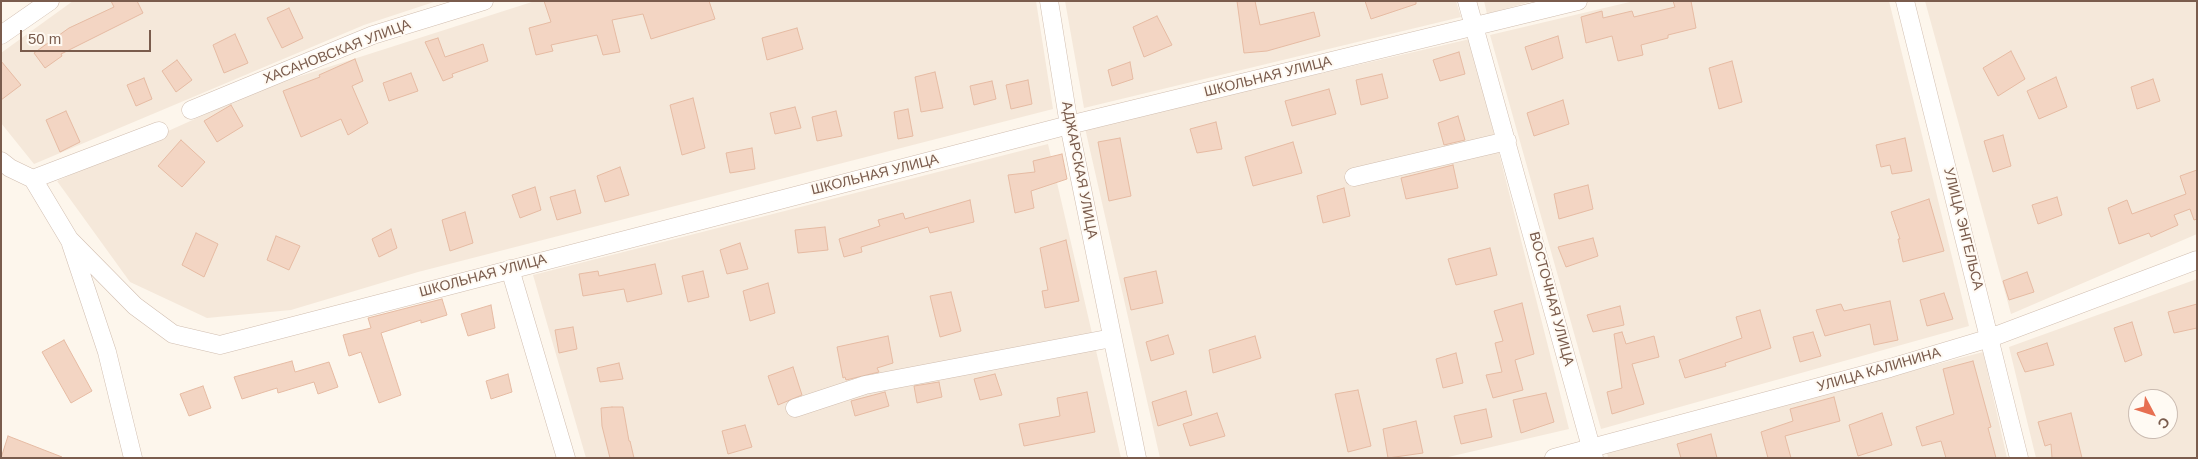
<!DOCTYPE html>
<meta charset="utf-8">
<style>
body{margin:0}
#map{position:relative;width:2198px;height:459px;overflow:hidden;background:#fdf6ec;font-family:Helvetica,sans-serif}
canvas{display:block}
.frame{position:absolute;inset:0;border:2px solid #7a5c4d;pointer-events:none}
.north{position:absolute;left:2128px;top:389px;width:50px;height:50px;box-sizing:border-box;background:#fffaf3;border:1px solid #cabbb1;border-radius:50%;rotate:130deg;font-size:14px;font-weight:700;line-height:20px;text-align:center;color:#7a5c4d}
.north::after{content:'';display:block;margin:auto;width:18px;height:22px;background:#e76f51;clip-path:polygon(50% 0,100% 100%,50% 72%,0 100%)}
.scale{position:absolute;left:20px;top:30px;width:131px;height:22px;box-sizing:border-box;border:2px solid #7a5c4d;border-top:0;padding-left:6px;font-size:15px;line-height:18px;white-space:nowrap;color:#7a5c4d;-webkit-text-stroke:4px #fffaf3;paint-order:stroke}
</style>
<div id="map">
<canvas width="2198" height="459"></canvas>
<div class="frame"></div>
<div class="north">С</div>
<div class="scale">50 m</div>
</div>
<script>
const ctx = document.querySelector('canvas').getContext('2d');
ctx.lineJoin = 'round';
function fill(path, color) { ctx.fillStyle = color; ctx.fill(path, 'evenodd'); }
const shape = rows => new Path2D(rows.map(r => 'M' + r).join(''));
function stroke(path, color, width, dash) { ctx.strokeStyle = color; ctx.lineWidth = width; ctx.lineCap = dash ? 'butt' : 'round'; ctx.setLineDash(dash || []); ctx.stroke(path); }
function drawText(font, color, halo, rows, align = 'center') {
  ctx.font = font + ' Helvetica,sans-serif'; ctx.lineWidth = 4; ctx.setLineDash([]); ctx.textBaseline = 'middle'; ctx.strokeStyle = halo; ctx.fillStyle = color; for (const [text, x, y, turn = 0] of rows) {
    ctx.save(); ctx.translate(x, y); ctx.rotate((+turn || 0) * Math.PI / 180); ctx.textAlign = isNaN(turn) ? turn : align; if (halo) ctx.strokeText(text, 0, 0); ctx.fillText(text, 0, 0); ctx.restore();
  }
}
fill(shape([
 [73,1,437,1,364,25,34,164,1,123,1,53],
 [535,1,1036,1,1053,109,418,272,291,310,207,318,130,282,57,181,266,87],
 [1065,1,1456,1,1461,17,1084,108],
 [1484,1,1533,1,1487,14],
 [1634,1,1889,1,1969,326,1601,429,1490,35],
 [1925,1,2197,1,2197,234,2011,314],
 [1470,39,1569,429,1444,458,1160,458,1085,128],
 [1048,144,1121,458,586,458,533,275],
 [2197,279,2197,458,2036,458,2009,347],
 [2138,399,2168,399,2168,429,2138,429],
 [1983,352,2007,458,1608,458,1607,452]
]), '#f5e8da');
const building = shape([
 [111,1,137,1,143,13,61,54,62,56,45,68,34,53,69,28,114,7,111,1],
 [544,1,709,1,715,19,651,39,643,14,612,20,620,52,603,55,597,35,551,45,553,51,536,55,529,28,551,22,544,1],
 [1237,1,1255,1,1260,25,1314,12,1320,36,1267,51,1244,53,1237,1],
 [1365,1,1416,1,1416,4,1371,19,1365,1],
 [1673,1,1691,1,1696,28,1668,35,1668,38,1641,45,1643,55,1618,61,1612,36,1586,43,1581,17,1602,11,1603,18,1632,11,1634,17,1675,7,1673,1],
 [289,8,303,38,282,48,267,18,289,8],
 [1157,16,1172,45,1144,57,1133,27,1157,16],
 [797,28,803,49,767,60,762,38,797,28],
 [235,34,248,63,224,73,213,45,235,34],
 [1558,36,1563,58,1532,70,1525,47,1558,36],
 [438,38,445,57,483,44,488,61,452,74,453,77,443,81,425,42,438,38],
 [2011,51,2025,79,1998,96,1983,68,2011,51],
 [1459,52,1465,74,1440,81,1433,60,1459,52],
 [355,59,363,81,352,86,368,123,348,135,341,119,301,137,283,91,320,77,319,75,355,59],
 [177,60,192,80,176,92,162,71,177,60],
 [1,61,21,85,1,100,1,61],
 [1732,61,1742,102,1719,109,1709,68,1732,61],
 [1130,62,1133,79,1112,86,1108,70,1130,62],
 [935,72,943,108,921,112,915,77,935,72],
 [411,73,418,91,389,101,383,83,411,73],
 [1382,74,1388,98,1361,105,1356,80,1382,74],
 [2056,77,2067,107,2039,119,2027,91,2056,77],
 [144,78,152,99,136,106,127,85,144,78],
 [2153,79,2160,101,2137,109,2131,87,2153,79],
 [1028,80,1032,104,1011,109,1006,85,1028,80],
 [992,81,996,99,974,105,970,86,992,81],
 [1329,89,1336,114,1292,126,1285,101,1329,89],
 [693,98,705,148,682,155,670,105,693,98],
 [1563,100,1569,124,1534,136,1527,113,1563,100],
 [231,105,243,126,217,142,204,121,231,105],
 [795,107,801,128,775,134,770,113,795,107],
 [908,109,913,136,898,139,894,112,908,109],
 [66,111,80,142,60,152,46,120,66,111],
 [836,111,842,136,817,141,812,117,836,111],
 [1458,116,1465,140,1444,145,1438,123,1458,116],
 [1216,122,1222,149,1197,153,1190,129,1216,122],
 [2003,135,2011,166,1993,172,1984,141,2003,135],
 [1120,138,1131,196,1109,201,1098,142,1120,138],
 [1905,138,1912,171,1892,174,1890,165,1881,167,1876,145,1905,138],
 [181,140,205,162,182,187,158,166,181,140],
 [1293,142,1302,173,1253,186,1245,157,1293,142],
 [752,148,755,169,730,173,726,153,752,148],
 [1062,154,1067,179,1031,191,1034,208,1015,213,1008,175,1035,172,1033,161,1062,154],
 [1453,165,1458,188,1406,199,1401,178,1453,165],
 [620,167,629,195,605,202,597,176,620,167],
 [2197,170,2197,219,2194,220,2190,209,2174,215,2178,225,2151,237,2149,233,2119,244,2108,208,2127,200,2132,214,2186,194,2180,176,2197,170],
 [1588,185,1593,209,1559,219,1554,194,1588,185],
 [535,187,541,210,520,218,512,195,535,187],
 [1344,188,1350,216,1323,223,1317,196,1344,188],
 [575,190,581,213,557,220,550,197,575,190],
 [2057,197,2062,215,2038,224,2032,205,2057,197],
 [1929,199,1944,251,1903,262,1898,239,1900,239,1891,212,1929,199],
 [970,200,974,222,930,233,928,227,861,247,862,252,844,257,839,239,880,226,878,220,903,213,905,219,970,200],
 [465,212,473,243,450,251,442,220,465,212],
 [825,227,828,250,798,253,795,230,825,227],
 [391,229,397,248,379,257,372,239,391,229],
 [196,233,218,244,204,277,182,265,196,233],
 [276,236,300,246,289,270,267,260,276,236],
 [1593,238,1598,256,1566,267,1558,247,1593,238],
 [1066,240,1079,301,1045,308,1042,291,1048,290,1040,248,1066,240],
 [740,243,748,269,727,274,720,250,740,243],
 [1490,248,1497,275,1456,285,1448,259,1490,248],
 [655,264,662,294,627,302,624,289,583,296,579,274,598,271,599,276,655,264],
 [703,271,709,297,688,302,682,276,703,271],
 [1156,271,1163,303,1131,310,1124,278,1156,271],
 [2027,272,2034,292,2009,300,2003,281,2027,272],
 [768,283,775,313,750,321,743,291,768,283],
 [951,292,961,331,940,337,930,296,951,292],
 [1944,293,1953,319,1927,326,1920,300,1944,293],
 [442,299,447,315,421,323,421,320,381,333,401,395,379,403,361,352,349,356,343,335,371,328,368,318,442,299],
 [1890,301,1898,340,1874,345,1870,324,1825,336,1816,310,1841,304,1844,311,1890,301],
 [1522,303,1534,354,1515,360,1523,390,1493,398,1486,375,1502,372,1495,343,1503,341,1494,311,1522,303],
 [2197,304,2197,328,2174,333,2168,312,2197,304],
 [491,305,495,328,468,336,461,314,491,305],
 [1620,306,1624,325,1593,332,1587,315,1620,306],
 [1760,310,1771,348,1725,363,1726,366,1685,378,1679,360,1742,338,1736,317,1760,310],
 [2132,322,2142,355,2125,362,2114,328,2132,322],
 [573,327,577,349,559,353,555,330,573,327],
 [1622,332,1626,344,1654,336,1659,357,1632,364,1644,404,1612,414,1607,392,1622,388,1614,334,1622,332],
 [1813,332,1821,356,1800,362,1793,337,1813,332],
 [1168,335,1174,354,1151,361,1146,342,1168,335],
 [888,336,893,363,877,368,879,372,846,380,845,377,843,378,837,347,888,336],
 [1255,336,1261,358,1213,373,1209,350,1255,336],
 [64,340,92,391,71,403,42,352,64,340],
 [2047,343,2054,365,2025,372,2017,353,2047,343],
 [1456,353,1463,383,1443,388,1436,359,1456,353],
 [292,361,295,372,329,362,338,387,318,394,314,382,278,393,277,388,242,399,234,377,292,361],
 [1973,361,1991,427,1988,428,1996,458,1946,458,1941,441,1922,446,1916,427,1954,414,1943,369,1973,361],
 [619,363,623,379,600,382,597,368,619,363],
 [793,367,802,395,778,405,768,376,793,367],
 [508,374,512,392,491,399,486,381,508,374],
 [995,374,1002,395,980,400,974,379,995,374],
 [939,382,942,397,917,403,914,386,939,382],
 [203,386,211,408,189,416,180,394,203,386],
 [1358,390,1371,446,1348,452,1335,394,1358,390],
 [1186,391,1192,415,1158,426,1152,402,1186,391],
 [885,392,889,406,855,416,851,401,885,392],
 [1087,392,1095,432,1024,446,1019,424,1060,416,1057,398,1087,392],
 [1546,393,1554,422,1521,433,1513,400,1546,393],
 [1834,397,1840,421,1785,436,1791,458,1768,458,1761,432,1793,421,1790,409,1834,397],
 [612,407,623,407,629,441,630,441,634,458,610,458,602,426,601,408,612,407],
 [1486,409,1492,437,1461,444,1454,416,1486,409],
 [1217,413,1225,436,1190,446,1183,424,1217,413],
 [1882,413,1892,445,1858,456,1849,425,1882,413],
 [2071,413,2082,458,2052,458,2051,444,2045,446,2038,422,2071,413],
 [1416,421,1423,453,1388,458,1383,429,1416,421],
 [745,425,752,447,728,454,722,431,745,425],
 [1711,434,1717,458,1681,458,1677,444,1711,434],
 [8,436,62,457,62,458,1,458,8,436]
]);
fill(building, '#f3d5c3');
stroke(building, '#e6bba3', 1);
const street = shape([
 [1049,1,1069,125,1137,458],
 [1467,1,1594,458],
 [1905,1,2019,458],
 [1,35,50,1],
 [191,110,373,35,484,1],
 [1,161,10,168,33,179,69,239,135,306,173,334,220,345,1069,125,1578,1],
 [1354,177,1507,141],
 [33,179,159,131],
 [71,244,107,352,133,458],
 [510,269,566,458],
 [795,408,865,385,1112,338],
 [1554,458,1890,368,1990,338,2197,260]
]);
stroke(street, '#d1beb0', 19);
stroke(street, '#fff', 18);
drawText('14px', '#7a5c4d', '#fffaf3', [
 ["ХАСАНОВСКАЯ УЛИЦА",337,52,-21],
 ["ШКОЛЬНАЯ УЛИЦА",1268,77,-14],
 ["АДЖАРСКАЯ УЛИЦА",1079,170,79],
 ["ШКОЛЬНАЯ УЛИЦА",875,175,-14],
 ["УЛИЦА ЭНГЕЛЬСА",1963,229,76],
 ["ШКОЛЬНАЯ УЛИЦА",483,276,-15],
 ["ВОСТОЧНАЯ УЛИЦА",1551,299,75],
 ["УЛИЦА КАЛИНИНА",1879,370,-16]
]);
</script>
